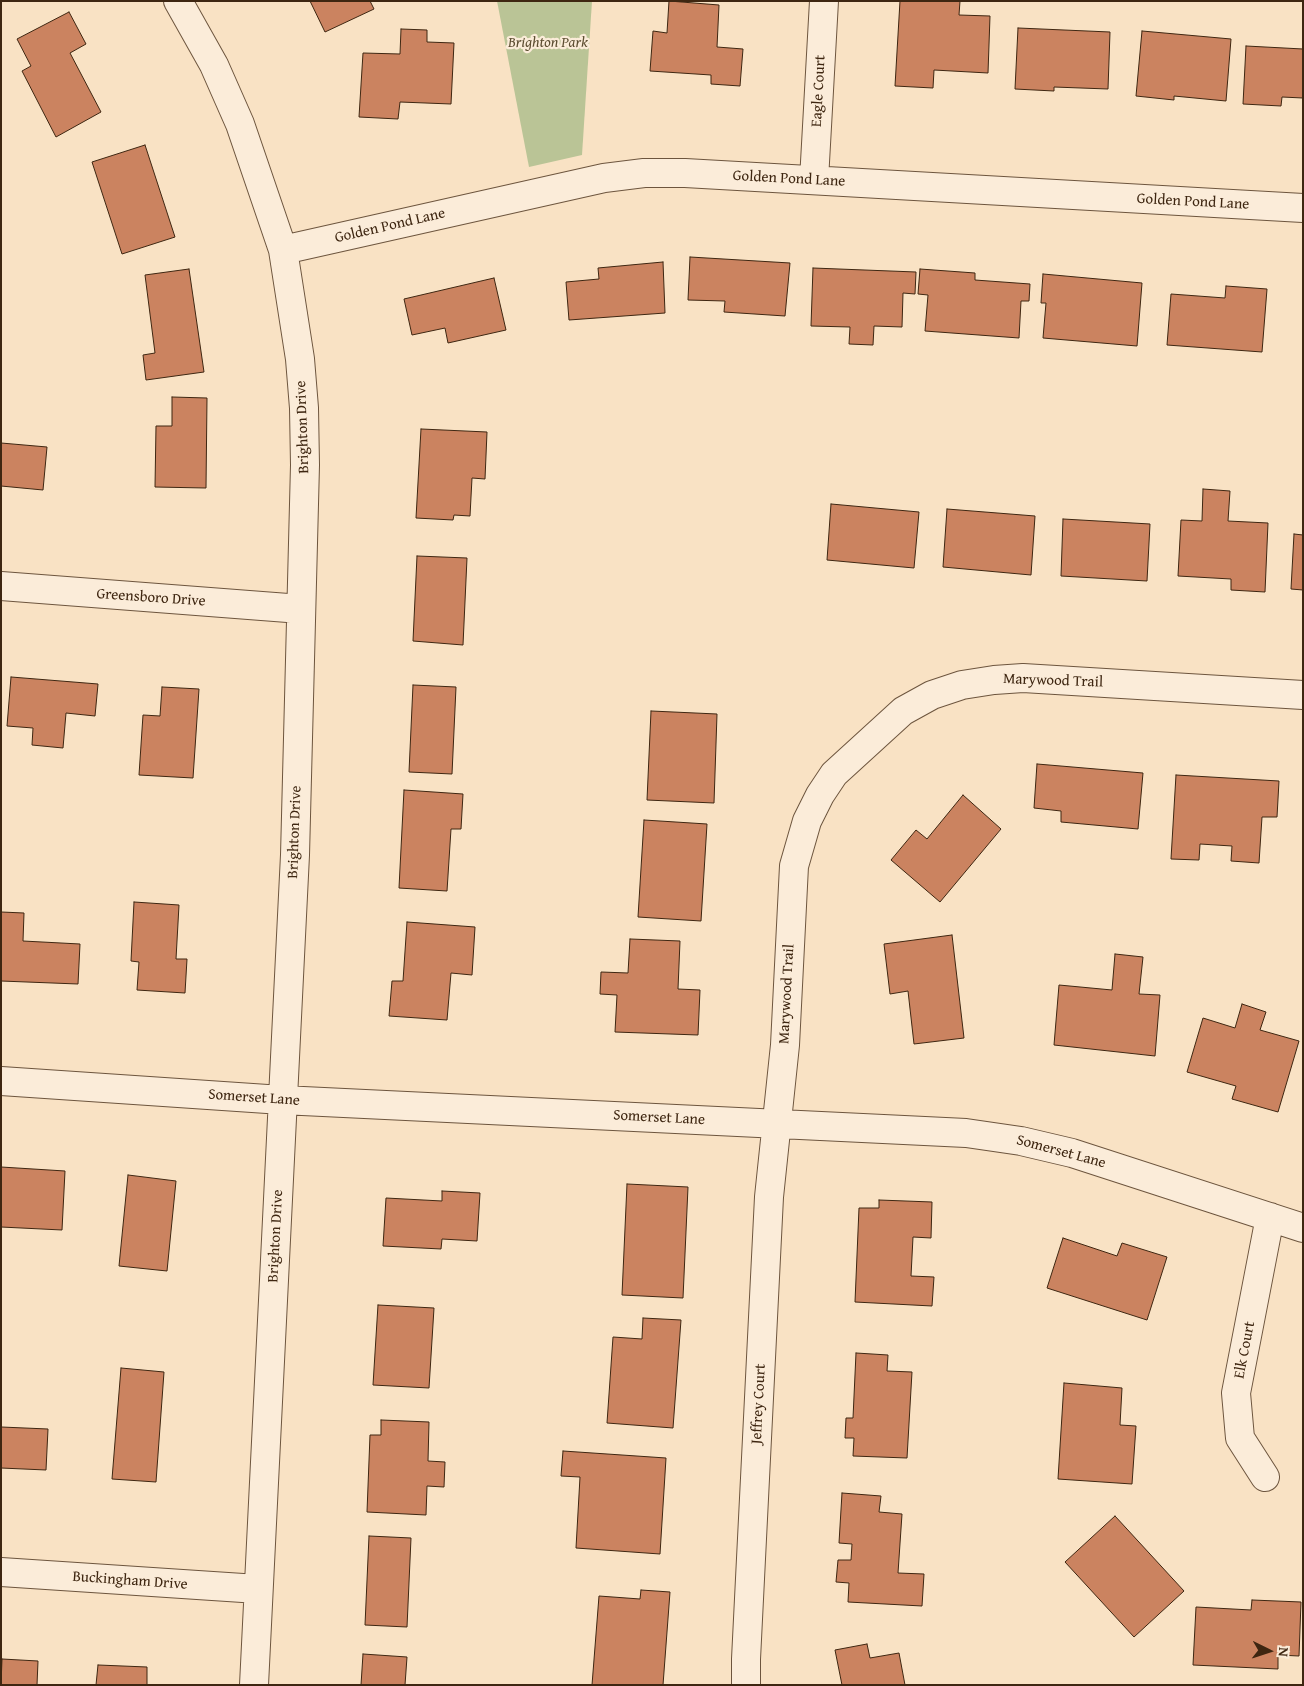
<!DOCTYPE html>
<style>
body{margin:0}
#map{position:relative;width:1304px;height:1686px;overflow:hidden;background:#f9e2c4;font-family:"Gentium Book Plus",serif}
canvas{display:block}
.frame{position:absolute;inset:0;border:2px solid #3e2611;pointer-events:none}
.north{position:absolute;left:1244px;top:1626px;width:50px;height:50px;-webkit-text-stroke:4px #fbecd9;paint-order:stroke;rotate:94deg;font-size:14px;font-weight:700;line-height:20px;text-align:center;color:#3e2611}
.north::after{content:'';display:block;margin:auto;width:18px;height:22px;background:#3e2611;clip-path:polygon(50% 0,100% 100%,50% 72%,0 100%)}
</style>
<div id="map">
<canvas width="1304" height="1686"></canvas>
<div class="frame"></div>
<div class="north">N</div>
</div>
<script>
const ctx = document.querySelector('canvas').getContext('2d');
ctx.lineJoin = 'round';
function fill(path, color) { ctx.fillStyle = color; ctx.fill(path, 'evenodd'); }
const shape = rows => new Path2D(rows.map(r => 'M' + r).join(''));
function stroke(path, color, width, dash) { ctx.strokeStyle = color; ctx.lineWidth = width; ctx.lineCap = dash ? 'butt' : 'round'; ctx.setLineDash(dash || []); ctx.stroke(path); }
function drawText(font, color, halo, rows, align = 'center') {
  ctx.font = font + ' "Gentium Book Plus",serif'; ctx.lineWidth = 4.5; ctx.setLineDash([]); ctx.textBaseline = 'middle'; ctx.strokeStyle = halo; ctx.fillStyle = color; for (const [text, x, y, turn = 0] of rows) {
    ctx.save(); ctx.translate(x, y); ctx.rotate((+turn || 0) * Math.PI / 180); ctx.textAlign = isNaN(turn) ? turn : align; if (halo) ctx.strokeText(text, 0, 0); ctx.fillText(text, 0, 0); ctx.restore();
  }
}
fill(shape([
 [497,1,592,1,582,155,529,167]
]), '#bac496');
const building = shape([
 [310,1,370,1,374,9,325,32,310,1],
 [669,1,719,5,717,47,743,49,740,86,711,84,711,75,650,71,653,31,667,33,669,1],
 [900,1,960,1,959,15,990,16,988,73,934,70,933,88,895,86,900,1],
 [69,12,86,44,70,53,101,112,56,137,22,71,31,66,17,39,69,12],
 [1018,28,1110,32,1108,89,1054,87,1054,91,1015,89,1018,28],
 [401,29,427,30,427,42,454,43,451,104,400,102,398,119,359,117,363,53,400,54,401,29],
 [1142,31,1231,39,1226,101,1174,96,1174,100,1136,96,1142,31],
 [1246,46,1303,49,1303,98,1282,97,1281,106,1243,104,1246,46],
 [145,145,175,237,122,254,92,162,145,145],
 [690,257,790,263,785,316,724,312,725,301,688,300,690,257],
 [663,262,665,313,569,320,566,282,599,279,598,268,663,262],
 [813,268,916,272,915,294,903,293,902,327,874,326,873,345,849,344,850,327,811,326,813,268],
 [189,269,204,372,146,380,143,355,155,353,145,275,189,269],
 [920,269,975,273,975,280,1030,284,1029,301,1021,301,1019,338,925,331,928,295,918,294,920,269],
 [1043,274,1142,283,1137,346,1043,338,1046,303,1041,303,1043,274],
 [494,278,506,330,448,343,445,328,412,335,404,299,494,278],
 [1226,286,1267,289,1262,352,1167,345,1171,294,1225,298,1226,286],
 [172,397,207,398,206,488,155,487,156,426,172,426,172,397],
 [421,429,487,432,485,479,472,478,470,516,454,515,453,520,416,518,421,429],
 [1,443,47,447,43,490,1,486,1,443],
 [1203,489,1230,491,1228,521,1268,523,1265,592,1231,590,1231,579,1178,576,1181,520,1202,521,1203,489],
 [831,504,919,512,914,568,827,560,831,504],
 [947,509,1035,516,1031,575,943,567,947,509],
 [1063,519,1150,524,1147,581,1061,576,1063,519],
 [1294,534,1303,535,1303,590,1291,589,1294,534],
 [417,556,467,558,463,645,413,641,417,556],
 [11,677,98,684,95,716,66,713,63,748,32,745,33,728,7,726,11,677],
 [413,685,456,687,452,774,409,772,413,685],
 [162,687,199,689,193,778,139,775,143,715,160,716,162,687],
 [651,711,717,714,714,803,647,800,651,711],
 [1037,764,1143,773,1138,829,1061,822,1061,811,1034,808,1037,764],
 [1176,775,1279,781,1277,817,1262,817,1259,863,1231,861,1232,846,1200,844,1199,860,1171,859,1176,775],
 [404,790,463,794,461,829,451,829,447,891,399,888,404,790],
 [963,795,1001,829,940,902,891,860,916,830,927,839,963,795],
 [644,820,707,824,701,921,638,917,644,820],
 [134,902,179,905,176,959,187,959,185,993,137,990,139,962,131,961,134,902],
 [1,912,24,913,23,941,80,944,78,984,1,981,1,912],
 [407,922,475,927,472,975,451,973,447,1020,389,1016,392,981,403,981,407,922],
 [952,935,964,1038,914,1044,908,991,890,994,884,944,952,935],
 [630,939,680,941,678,989,700,990,698,1035,615,1032,617,995,600,994,601,972,628,973,630,939],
 [1115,954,1143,957,1139,994,1160,995,1155,1056,1054,1045,1059,985,1112,990,1115,954],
 [1242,1004,1266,1012,1260,1030,1299,1041,1278,1112,1232,1099,1236,1086,1187,1072,1203,1018,1235,1028,1242,1004],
 [1,1167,65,1171,62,1230,1,1227,1,1167],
 [128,1175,176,1181,167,1271,119,1266,128,1175],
 [627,1184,688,1187,683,1298,622,1295,627,1184],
 [442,1191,480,1193,477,1241,442,1239,441,1249,383,1246,386,1198,442,1201,442,1191],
 [879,1200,932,1202,931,1238,913,1237,911,1276,934,1277,932,1306,855,1302,859,1208,879,1208,879,1200],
 [1063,1238,1117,1256,1122,1243,1167,1257,1147,1320,1047,1288,1063,1238],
 [378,1305,434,1308,429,1388,373,1385,378,1305],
 [643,1318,681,1320,673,1428,607,1423,613,1337,642,1339,643,1318],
 [856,1353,888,1355,887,1371,912,1372,907,1458,853,1456,854,1438,845,1438,846,1418,853,1418,856,1353],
 [121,1368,164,1372,156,1482,112,1479,121,1368],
 [1064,1383,1122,1388,1120,1425,1136,1426,1132,1484,1058,1479,1064,1383],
 [381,1420,429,1422,428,1461,445,1462,444,1487,427,1486,426,1515,367,1512,370,1435,381,1435,381,1420],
 [1,1427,48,1429,46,1470,1,1468,1,1427],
 [563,1451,666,1458,660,1554,576,1548,580,1477,561,1476,563,1451],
 [842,1493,881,1496,879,1512,902,1514,898,1573,924,1574,922,1606,848,1602,849,1583,836,1582,838,1560,851,1560,852,1544,839,1543,842,1493],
 [1115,1516,1184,1591,1134,1637,1065,1562,1115,1516],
 [369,1536,411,1538,407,1627,365,1625,369,1536],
 [641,1590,670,1592,663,1685,592,1685,599,1596,640,1599,641,1590],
 [1252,1600,1301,1602,1299,1656,1278,1655,1278,1669,1193,1665,1196,1607,1251,1610,1252,1600],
 [867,1644,870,1658,899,1653,905,1685,842,1685,835,1650,867,1644],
 [363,1654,407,1657,405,1685,361,1685,363,1654],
 [2,1659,38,1661,37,1685,1,1685,2,1659],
 [98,1665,147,1667,147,1685,96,1685,98,1665]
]);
fill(building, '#cb8360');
stroke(building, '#3e2611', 1);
const minor = shape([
 [178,1,214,65,240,124,283,250,300,359,304,408,305,465,295,855,254,1685],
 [814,180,824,1],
 [283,250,604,178,644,173,685,173,1303,208],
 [1,586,301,609],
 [1,1081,282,1100,966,1133,1021,1141,1072,1153,1303,1228],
 [1265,1477,1240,1438,1236,1393,1270,1217],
 [1,1572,258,1589],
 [746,1685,746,1659,769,1197,785,1045,794,866,807,821,820,795,834,774,903,711,932,695,962,685,994,680,1023,678,1303,695]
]);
stroke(minor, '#6d553e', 30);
stroke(minor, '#fbecd9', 28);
drawText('italic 15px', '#5d4e32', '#fbecd9', [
 ["Brighton Park",548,43]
]);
drawText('15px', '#3e2611', '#fbecd9', [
 ["Eagle Court",819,91,-87],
 ["Golden Pond Lane",789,179,3],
 ["Golden Pond Lane",1193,202,3],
 ["Golden Pond Lane",390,226,-13],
 ["Brighton Drive",303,427,-92],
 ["Greensboro Drive",151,598,4],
 ["Marywood Trail",1053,681,2],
 ["Brighton Drive",295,832,-88],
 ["Marywood Trail",787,994,-87],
 ["Somerset Lane",254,1098,4],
 ["Somerset Lane",659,1118,3],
 ["Somerset Lane",1061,1152,15],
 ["Brighton Drive",276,1236,-87],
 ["Elk Court",1245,1350,-79],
 ["Jeffrey Court",759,1404,-87],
 ["Buckingham Drive",130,1581,4]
]);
</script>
